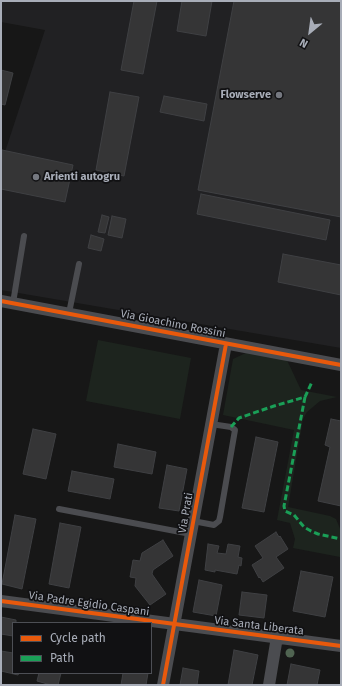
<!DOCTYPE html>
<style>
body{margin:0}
#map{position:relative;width:342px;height:686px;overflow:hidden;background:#171717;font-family:"Fira Sans",sans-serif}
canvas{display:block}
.frame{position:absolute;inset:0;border:2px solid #a8adb8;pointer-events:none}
.legend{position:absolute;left:12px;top:622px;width:140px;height:52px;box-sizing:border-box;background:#111113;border:1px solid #4d4f55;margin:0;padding:5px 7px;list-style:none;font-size:12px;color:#a8adb8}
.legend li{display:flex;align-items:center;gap:8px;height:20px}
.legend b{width:20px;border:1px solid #4d4f55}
.north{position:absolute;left:290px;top:12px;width:40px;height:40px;-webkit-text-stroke:3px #111113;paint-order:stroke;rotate:209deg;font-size:11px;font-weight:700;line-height:16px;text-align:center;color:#a8adb8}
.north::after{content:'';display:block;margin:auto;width:14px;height:18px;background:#a8adb8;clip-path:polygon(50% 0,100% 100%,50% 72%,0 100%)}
</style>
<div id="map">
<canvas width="342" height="686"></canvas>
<div class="frame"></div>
<ul class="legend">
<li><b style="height:5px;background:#e8590c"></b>Cycle path</li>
<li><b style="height:5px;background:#1a9f57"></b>Path</li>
</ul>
<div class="north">N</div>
</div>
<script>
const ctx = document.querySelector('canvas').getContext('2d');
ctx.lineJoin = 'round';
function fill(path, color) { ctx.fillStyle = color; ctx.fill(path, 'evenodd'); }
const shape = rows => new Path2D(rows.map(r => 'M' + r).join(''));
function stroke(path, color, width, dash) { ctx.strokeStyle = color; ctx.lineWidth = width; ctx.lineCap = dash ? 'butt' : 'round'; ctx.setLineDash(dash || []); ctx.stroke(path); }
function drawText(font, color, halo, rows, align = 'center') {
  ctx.font = font + ' "Fira Sans",sans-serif'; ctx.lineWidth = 3.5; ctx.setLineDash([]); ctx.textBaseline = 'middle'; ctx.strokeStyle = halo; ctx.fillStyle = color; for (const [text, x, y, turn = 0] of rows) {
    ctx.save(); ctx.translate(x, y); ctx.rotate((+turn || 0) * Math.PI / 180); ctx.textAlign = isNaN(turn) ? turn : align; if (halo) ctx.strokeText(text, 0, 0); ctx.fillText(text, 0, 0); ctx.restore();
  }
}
fill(shape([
 [1,1,341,1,341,348,1,290,1,164,45,30,1,22]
]), '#212123');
fill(shape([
 [98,340,191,358,180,419,86,401],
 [250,351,286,358,301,390,337,397,320,401,307,412,303,419,288,507,330,516,336,519,341,531,340,557,293,548,295,539,290,523,277,520,294,430,223,415,233,359]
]), '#1d241e');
const building = shape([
 [134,1,157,1,143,74,121,70,134,1],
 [182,1,212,1,206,36,177,31,182,1],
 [234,1,341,1,341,217,198,190,234,1],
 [1,70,13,73,5,105,1,104,1,70],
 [110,92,139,97,124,176,96,170,110,92],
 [164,96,207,104,204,121,160,112,164,96],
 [2,150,73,165,65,202,1,189,2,150],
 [201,194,330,220,326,240,197,214,201,194],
 [102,215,109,217,105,233,98,232,102,215],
 [112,216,126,219,122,238,108,235,112,216],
 [91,235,104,239,101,251,88,248,91,235],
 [283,254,341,265,341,295,278,282,283,254],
 [331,419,341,421,341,506,318,501,330,447,325,445,331,419],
 [33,429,56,434,46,479,23,474,33,429],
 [256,437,278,442,264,512,242,508,256,437],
 [118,444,156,452,152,474,114,467,118,444],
 [167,465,187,469,179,511,159,508,167,465],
 [72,471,114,479,110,499,68,491,72,471],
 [15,515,36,519,22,589,2,584,15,515],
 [60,523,81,527,69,588,49,584,60,523],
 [276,532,279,537,280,536,288,549,276,557,284,568,263,582,260,577,259,578,252,565,263,558,255,546,276,532],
 [163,540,173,556,153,570,152,574,166,594,150,605,135,586,136,578,130,577,133,560,140,561,142,553,163,540],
 [208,544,219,546,217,553,226,554,228,544,240,546,238,557,242,558,241,566,239,565,237,574,215,570,215,572,205,570,208,544],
 [301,571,333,577,325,617,293,611,301,571],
 [199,580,222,585,216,616,193,612,199,580],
 [242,592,267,595,264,618,239,615,242,592],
 [1,617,16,620,16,623,13,623,13,636,1,634,1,617],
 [234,650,258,655,252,685,228,685,234,650],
 [1,651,13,653,13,673,19,673,18,675,1,671,1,651],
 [291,664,320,670,317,685,287,685,291,664],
 [183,668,199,671,197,685,180,685,183,668],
 [39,673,61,673,58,685,51,685,37,681,39,673],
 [123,673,148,673,146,685,121,685,123,673]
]);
fill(building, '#353536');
stroke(building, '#3f4043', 1);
stroke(shape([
 [13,303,24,236],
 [69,313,79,264],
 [59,509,191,534],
 [193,521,214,525,219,521,220,517,235,430,231,427,211,424]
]), '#4b4c50', 6);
stroke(shape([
 [1,301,341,365],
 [1,601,341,646],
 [163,685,226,344],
 [269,685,277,637]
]), '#4b4c50', 12);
stroke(shape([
 [305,397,284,506,285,511,294,515,304,527,311,531,318,534,341,539],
 [231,427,239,418,274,406,305,397,312,382]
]), '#1a9f57', 3, [6, 3]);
stroke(shape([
 [1,301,341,365],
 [1,601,341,646],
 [163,685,226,344]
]), '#e8590c', 4);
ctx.fillStyle = '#506451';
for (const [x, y] of [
 [290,653]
]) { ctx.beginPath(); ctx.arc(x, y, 4.5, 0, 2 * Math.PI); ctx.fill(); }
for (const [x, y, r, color] of [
 [279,95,4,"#757880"],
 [36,177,4,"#757880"]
]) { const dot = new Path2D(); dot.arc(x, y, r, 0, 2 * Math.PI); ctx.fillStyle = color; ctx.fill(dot); stroke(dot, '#111113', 1.5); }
drawText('bold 11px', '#a8adb8', '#111113', [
 ["Flowserve",271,95],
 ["Arienti autogru",44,177,"left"]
], 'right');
drawText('11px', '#a8adb8', '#111113', [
 ["Via Gioachino Rossini",173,324,11],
 ["Via Prati",186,513,-80],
 ["Via Padre Egidio Caspani",89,604,8],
 ["Via Santa Liberata",259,626,7]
]);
</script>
